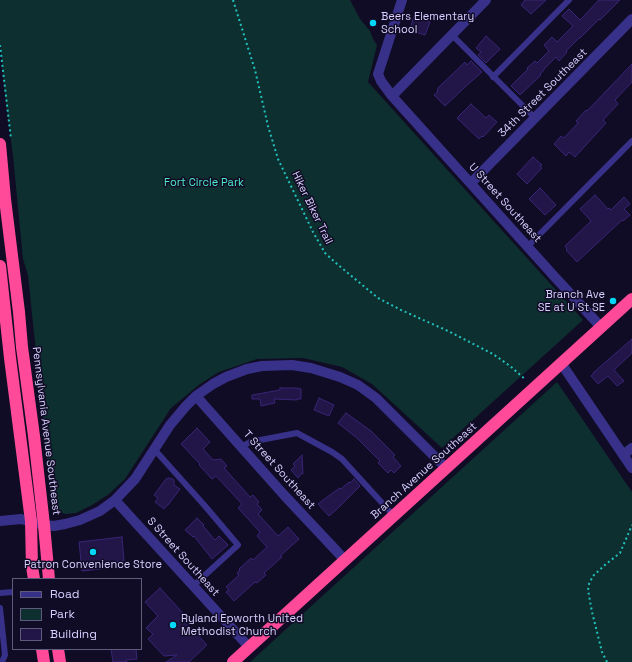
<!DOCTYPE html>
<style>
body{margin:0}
#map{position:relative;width:632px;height:662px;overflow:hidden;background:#110c25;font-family:"Space Grotesk",sans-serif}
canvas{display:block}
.legend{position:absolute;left:12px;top:578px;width:130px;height:72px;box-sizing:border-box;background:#110c25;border:1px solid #605a7c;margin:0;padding:5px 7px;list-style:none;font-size:12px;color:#d7cfff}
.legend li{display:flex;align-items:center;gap:8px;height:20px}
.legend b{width:20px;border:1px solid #605a7c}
</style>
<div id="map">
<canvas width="632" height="662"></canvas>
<ul class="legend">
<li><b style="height:5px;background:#383189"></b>Road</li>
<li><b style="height:11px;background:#0e2f2f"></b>Park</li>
<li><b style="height:11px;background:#221648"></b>Building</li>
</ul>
</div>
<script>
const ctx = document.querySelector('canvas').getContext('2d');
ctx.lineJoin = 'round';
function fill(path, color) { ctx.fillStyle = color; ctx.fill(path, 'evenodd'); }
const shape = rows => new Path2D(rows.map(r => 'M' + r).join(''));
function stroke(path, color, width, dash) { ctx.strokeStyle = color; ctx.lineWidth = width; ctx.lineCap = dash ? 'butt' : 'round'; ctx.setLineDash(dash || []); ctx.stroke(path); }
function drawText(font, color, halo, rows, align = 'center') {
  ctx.font = font + ' "Space Grotesk",sans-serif'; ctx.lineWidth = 3; ctx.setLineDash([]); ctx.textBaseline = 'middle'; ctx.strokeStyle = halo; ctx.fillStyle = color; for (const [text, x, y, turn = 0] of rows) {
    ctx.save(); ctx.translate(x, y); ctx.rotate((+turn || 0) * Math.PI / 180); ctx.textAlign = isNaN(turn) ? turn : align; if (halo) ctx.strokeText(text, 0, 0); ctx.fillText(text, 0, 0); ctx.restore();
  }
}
fill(shape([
 [0,0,350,0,360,19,370,31,373,39,377,45,368,82,583,320,442,448,372,384,342,367,303,358,257,359,219,372,200,384,171,408,125,479,109,494,92,505,76,513,66,514,58,512,52,507,28,275,23,259,13,156,3,78,2,62,0,45],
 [557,382,632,492,632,662,250,662]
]), '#0e2f2f');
const building = shape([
 [525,0,546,0,531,14,521,5,525,0],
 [599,0,620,0,600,20,599,19,580,38,579,38,566,51,567,52,559,61,556,57,544,69,544,70,540,74,541,75,520,95,511,86,528,69,527,68,535,61,537,63,549,51,544,45,552,37,557,42,573,26,562,16,569,9,580,20,599,0],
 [414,16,430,22,425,35,418,33,417,34,409,32,414,16],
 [486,36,500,49,486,63,478,55,481,52,476,48,486,36],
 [471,61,482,72,465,87,445,106,434,95,437,93,438,88,465,62,467,65,471,61],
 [632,64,632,82,615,100,618,104,603,120,606,123,575,157,569,152,566,156,554,144,561,136,564,138,578,123,576,121,586,110,587,111,632,64],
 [471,104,486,118,489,115,497,122,483,137,482,136,479,139,457,118,471,104],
 [533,157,542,165,540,166,542,168,527,184,517,174,533,157],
 [540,188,556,205,545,215,529,199,540,188],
 [595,195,608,209,609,208,611,210,624,197,630,204,624,209,630,215,623,221,622,220,577,262,566,250,567,249,565,246,591,221,580,209,595,195],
 [632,339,632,353,614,370,624,381,617,386,608,376,598,384,591,376,594,373,593,373,632,339],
 [280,388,296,388,301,389,301,399,297,399,297,400,274,399,275,403,261,406,260,399,252,399,252,395,280,390,280,388],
 [319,398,334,405,329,416,314,410,319,398],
 [346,413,371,431,395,455,393,457,401,466,394,473,391,470,388,473,378,463,380,461,357,438,338,423,346,413],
 [197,428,210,442,203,449,213,460,221,459,227,466,224,468,250,497,253,495,259,502,257,504,262,510,258,514,278,536,288,527,299,539,280,556,282,557,264,573,266,575,257,583,255,582,234,601,226,592,229,590,226,587,239,575,237,573,240,570,239,569,251,558,253,560,267,547,257,536,260,532,238,508,242,504,216,476,212,479,199,465,200,464,181,444,197,428],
 [302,455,303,474,302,473,298,478,291,470,295,466,293,464,302,455],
 [169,478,173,479,174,481,174,485,180,489,168,505,167,505,164,509,155,502,158,498,154,495,166,479,169,478],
 [354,479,360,486,338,508,329,516,318,504,334,492,340,488,341,489,349,482,350,483,354,479],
 [197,518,204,525,203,526,215,540,219,536,228,545,212,559,194,536,193,537,185,530,197,518],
 [122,537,124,561,110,562,110,568,82,571,79,542,122,537],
 [160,588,191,622,188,624,207,645,189,662,166,662,177,655,164,656,148,639,153,634,146,628,158,616,145,602,160,588],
 [111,649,136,649,137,659,126,660,127,662,113,662,111,649]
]);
fill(building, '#221648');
stroke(building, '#382576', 1);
stroke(shape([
 [233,0,255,70,268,126,278,159,313,232,325,253,337,264,378,298,401,310,448,331,493,354,510,366,526,380],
 [0,45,11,139],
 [607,662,602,652,592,612,588,590,589,584,593,576,606,564,620,553,632,525]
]), '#21c2be', 2, [2, 3]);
stroke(shape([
 [452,35,535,118],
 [493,77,569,0],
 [528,246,632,141],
 [241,447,250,442,297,433,332,452,342,459,394,516],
 [154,449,205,506,238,545,193,586],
 [0,593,13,592],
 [0,608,5,655,2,662]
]), '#383189', 6);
stroke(shape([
 [402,0,378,74,381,81,392,96,553,275,601,327],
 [392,96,486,0],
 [471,183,632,19],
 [561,363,632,468],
 [196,396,284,495,345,560],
 [623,455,632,448],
 [115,500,249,647],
 [0,521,21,519,44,525,54,526,65,524,80,520,100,511,115,500,135,479,170,425,186,406,196,396,213,384,226,377,247,369,262,366,292,365,311,368,340,377,358,385,376,398,446,468]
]), '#383189', 10);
stroke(shape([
 [0,144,5,199,19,312,22,347,34,436,44,525,49,579],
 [0,266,10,358,31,521,32,567,34,579],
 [42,649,44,662],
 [58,649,60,662],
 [233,662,632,299]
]), '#ff4a9a', 12);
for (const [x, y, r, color] of [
 [373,23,4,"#00d7fa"],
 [613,301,4,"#00d7fa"],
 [93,552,4,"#00d7fa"],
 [173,625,4,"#00d7fa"]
]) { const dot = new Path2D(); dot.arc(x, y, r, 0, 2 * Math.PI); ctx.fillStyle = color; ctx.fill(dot); stroke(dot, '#110c25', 1.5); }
drawText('11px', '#d7cfff', '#110c25', [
 ["Beers Elementary",381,17],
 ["School",381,30],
 ["Branch Ave",605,295,"right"],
 ["SE at U St SE",605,308,"right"],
 ["Patron Convenience Store",93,565,"center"],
 ["Ryland Epworth United",181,619],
 ["Methodist Church",181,632]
], 'left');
drawText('11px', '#d7cfff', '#110c25', [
 ["34th Street Southeast",543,93,-45],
 ["U Street Southeast",505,203,48],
 ["Hiker Biker Trail",312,208,64],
 ["Pennsylvania Avenue Southeast",46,431,83],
 ["T Street Southeast",279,470,48],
 ["Branch Avenue Southeast",424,471,-42],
 ["S Street Southeast",183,557,48]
]);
drawText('11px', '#4eeccb', '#110c25', [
 ["Fort Circle Park",204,183]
]);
</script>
